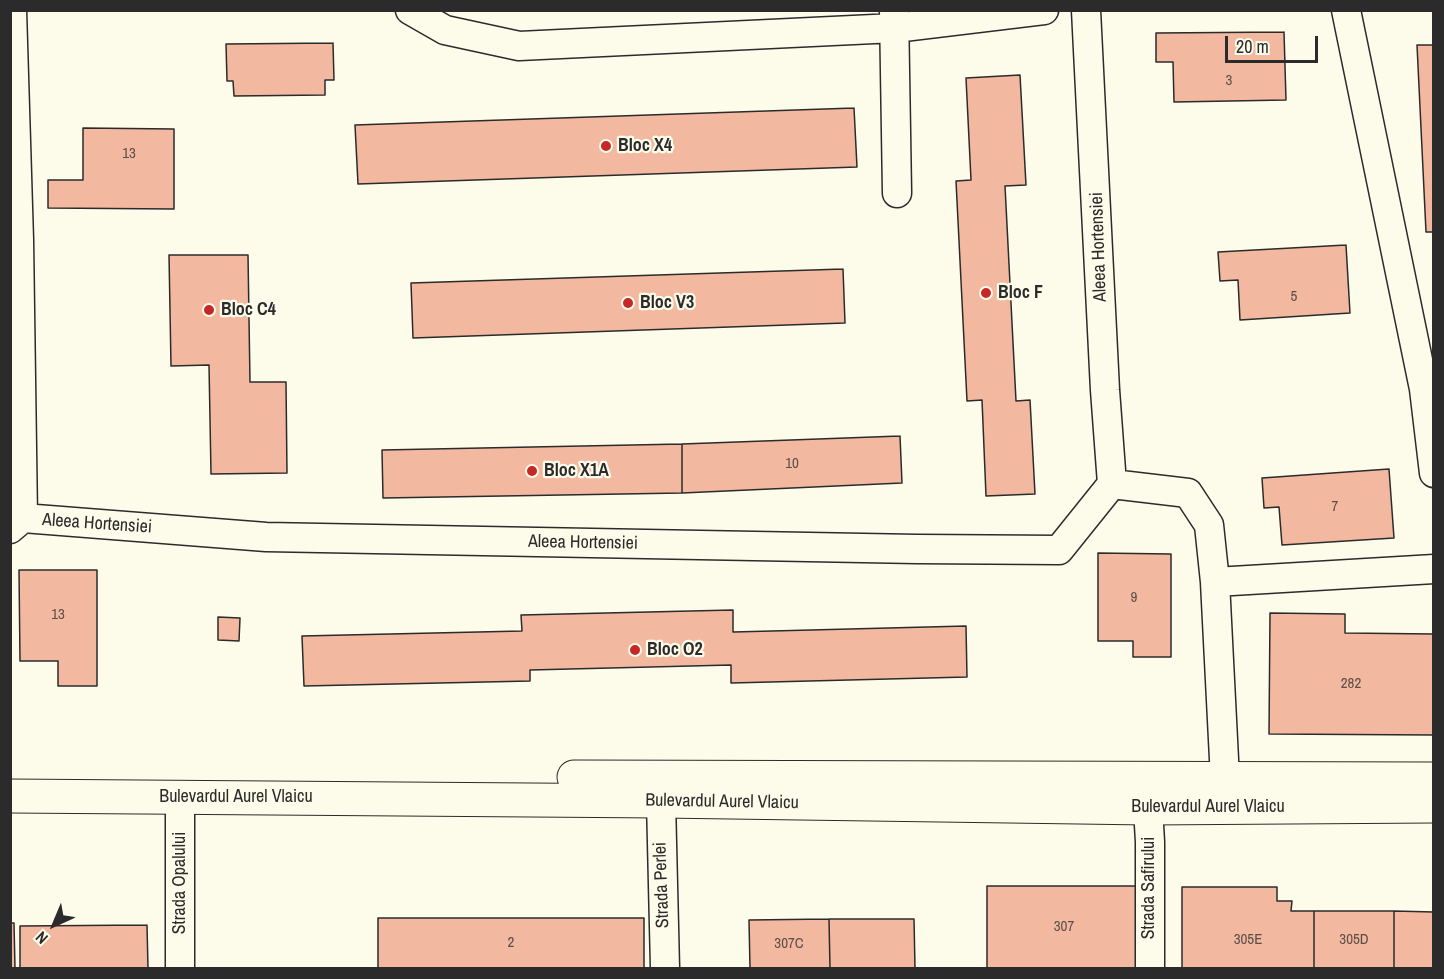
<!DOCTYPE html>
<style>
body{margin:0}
#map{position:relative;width:1444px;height:979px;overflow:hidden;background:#fdfbea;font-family:"Archivo Narrow",sans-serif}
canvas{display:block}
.frame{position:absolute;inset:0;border:12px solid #2b2b2b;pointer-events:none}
.north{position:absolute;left:24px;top:895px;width:60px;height:60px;-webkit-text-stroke:4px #fdfbea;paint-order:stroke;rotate:224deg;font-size:16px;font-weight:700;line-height:24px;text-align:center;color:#2b2b2b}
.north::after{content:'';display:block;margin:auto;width:21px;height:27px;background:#2b2b2b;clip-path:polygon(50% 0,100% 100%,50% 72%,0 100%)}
.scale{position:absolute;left:1225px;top:36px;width:93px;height:27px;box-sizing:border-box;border:3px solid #2b2b2b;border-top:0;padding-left:8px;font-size:18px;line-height:21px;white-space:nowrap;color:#2b2b2b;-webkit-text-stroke:4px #fdfbea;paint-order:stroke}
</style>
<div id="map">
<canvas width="1444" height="979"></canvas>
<div class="frame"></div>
<div class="north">N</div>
<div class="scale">20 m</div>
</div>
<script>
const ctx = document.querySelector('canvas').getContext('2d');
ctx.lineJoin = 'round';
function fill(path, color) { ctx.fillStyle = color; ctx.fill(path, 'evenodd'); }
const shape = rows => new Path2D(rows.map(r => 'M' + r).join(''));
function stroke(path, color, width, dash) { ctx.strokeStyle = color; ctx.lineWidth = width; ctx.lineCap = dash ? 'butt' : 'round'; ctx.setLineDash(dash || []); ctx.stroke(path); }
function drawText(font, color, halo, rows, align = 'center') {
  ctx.font = font + ' "Archivo Narrow",sans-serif'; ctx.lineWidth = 4.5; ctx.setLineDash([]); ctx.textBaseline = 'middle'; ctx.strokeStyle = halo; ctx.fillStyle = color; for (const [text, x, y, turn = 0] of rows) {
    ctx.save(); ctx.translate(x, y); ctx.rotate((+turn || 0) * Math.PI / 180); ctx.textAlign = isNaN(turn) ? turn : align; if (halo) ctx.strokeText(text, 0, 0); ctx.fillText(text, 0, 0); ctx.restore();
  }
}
const building = shape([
 [1284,32,1286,100,1174,102,1173,62,1156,62,1156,33,1284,32],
 [333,43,334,80,325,80,325,95,234,96,233,81,227,81,226,44,333,43],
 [1417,45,1434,45,1434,232,1426,232,1417,45],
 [1020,75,1026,185,1005,186,1016,401,1030,400,1035,494,986,496,982,400,967,401,956,181,971,180,966,78,1020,75],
 [854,108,857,167,358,184,355,125,854,108],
 [83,128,174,129,174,209,48,208,48,180,83,180,83,128],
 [1346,245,1350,313,1240,320,1238,280,1220,281,1218,252,1346,245],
 [169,255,248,255,250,382,286,382,287,473,211,474,209,365,171,366,169,255],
 [843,269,845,323,413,338,411,283,843,269],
 [900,436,902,483,682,493,682,444,900,436],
 [682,444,682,493,383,498,382,450,682,444],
 [1389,469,1394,538,1282,545,1279,507,1264,508,1262,478,1389,469],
 [1098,553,1171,554,1171,657,1133,657,1133,641,1098,641,1098,553],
 [19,570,97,570,97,686,58,686,58,661,20,661,19,570],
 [733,610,733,632,966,626,967,677,731,683,731,665,530,670,530,681,304,686,302,636,522,631,521,615,733,610],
 [1270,613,1345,614,1345,633,1434,634,1434,735,1269,734,1270,613],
 [218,617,240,618,239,641,218,640,218,617],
 [987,886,1141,886,1141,968,987,968,987,886],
 [1182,887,1277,887,1277,901,1292,901,1291,911,1314,911,1314,968,1182,968,1182,887],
 [1314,911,1394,911,1394,968,1314,968,1314,911],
 [1394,911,1434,912,1434,968,1394,968,1394,911],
 [378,918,644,918,644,968,378,968,378,918],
 [829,919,830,968,750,968,749,920,829,919],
 [829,919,914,919,915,968,830,968,829,919],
 [10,923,14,923,15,968,10,968,10,923],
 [147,925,148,968,20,968,20,926,147,925]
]);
fill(building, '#f2b8a0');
stroke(building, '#2b2b2b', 1.5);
const minor = shape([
 [410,10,445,30,519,46,895,28,1044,10],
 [894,10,897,193],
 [1086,10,1105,390,1112,484],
 [1346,10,1424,389,1434,473],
 [23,518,266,537,917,549,1059,550,1112,484,1188,493,1209,525,1215,582,1225,779],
 [10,529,23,518,19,240,12,10],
 [1215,582,1434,569],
 [661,801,665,968],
 [1148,808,1150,842,1150,968],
 [180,968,180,797]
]);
const secondary = shape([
 [574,777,1434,779],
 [10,796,661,801,1148,808,1434,806]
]);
stroke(minor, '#2b2b2b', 31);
stroke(secondary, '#2b2b2b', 35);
stroke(minor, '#fdfbea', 28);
stroke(secondary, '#fdfbea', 33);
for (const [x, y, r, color] of [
 [606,146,6,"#c62828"],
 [986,293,6,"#c62828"],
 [628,303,6,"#c62828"],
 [209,310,6,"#c62828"],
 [532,471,6,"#c62828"],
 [635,650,6,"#c62828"]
]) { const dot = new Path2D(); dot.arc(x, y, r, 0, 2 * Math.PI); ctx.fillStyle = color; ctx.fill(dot); stroke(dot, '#fdfbea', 2); }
drawText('15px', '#5d4e48', null, [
 ["3",1229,81],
 ["13",129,154],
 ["5",1294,297],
 ["10",792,464],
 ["7",1335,507],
 ["9",1134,598],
 ["13",58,615],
 ["282",1351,684],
 ["307",1064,927],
 ["305E",1248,940],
 ["305D",1354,940],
 ["2",511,943],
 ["307C",789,944]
]);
drawText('bold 18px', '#2b2b2b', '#fdfbea', [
 ["Bloc X4",618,146],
 ["Bloc F",998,293],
 ["Bloc V3",640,303],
 ["Bloc C4",221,310],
 ["Bloc X1A",544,471],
 ["Bloc O2",647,650]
], 'left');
drawText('18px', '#2b2b2b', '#fdfbea', [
 ["Aleea Hortensiei",1099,247,-92],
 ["Aleea Hortensiei",97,524,4],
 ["Aleea Hortensiei",583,543,1],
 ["Bulevardul Aurel Vlaicu",236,797],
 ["Bulevardul Aurel Vlaicu",722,802,1],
 ["Bulevardul Aurel Vlaicu",1208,807],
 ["Strada Opalului",180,883,-90],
 ["Strada Perlei",662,885,-92],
 ["Strada Safirului",1149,888,-90]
]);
</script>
